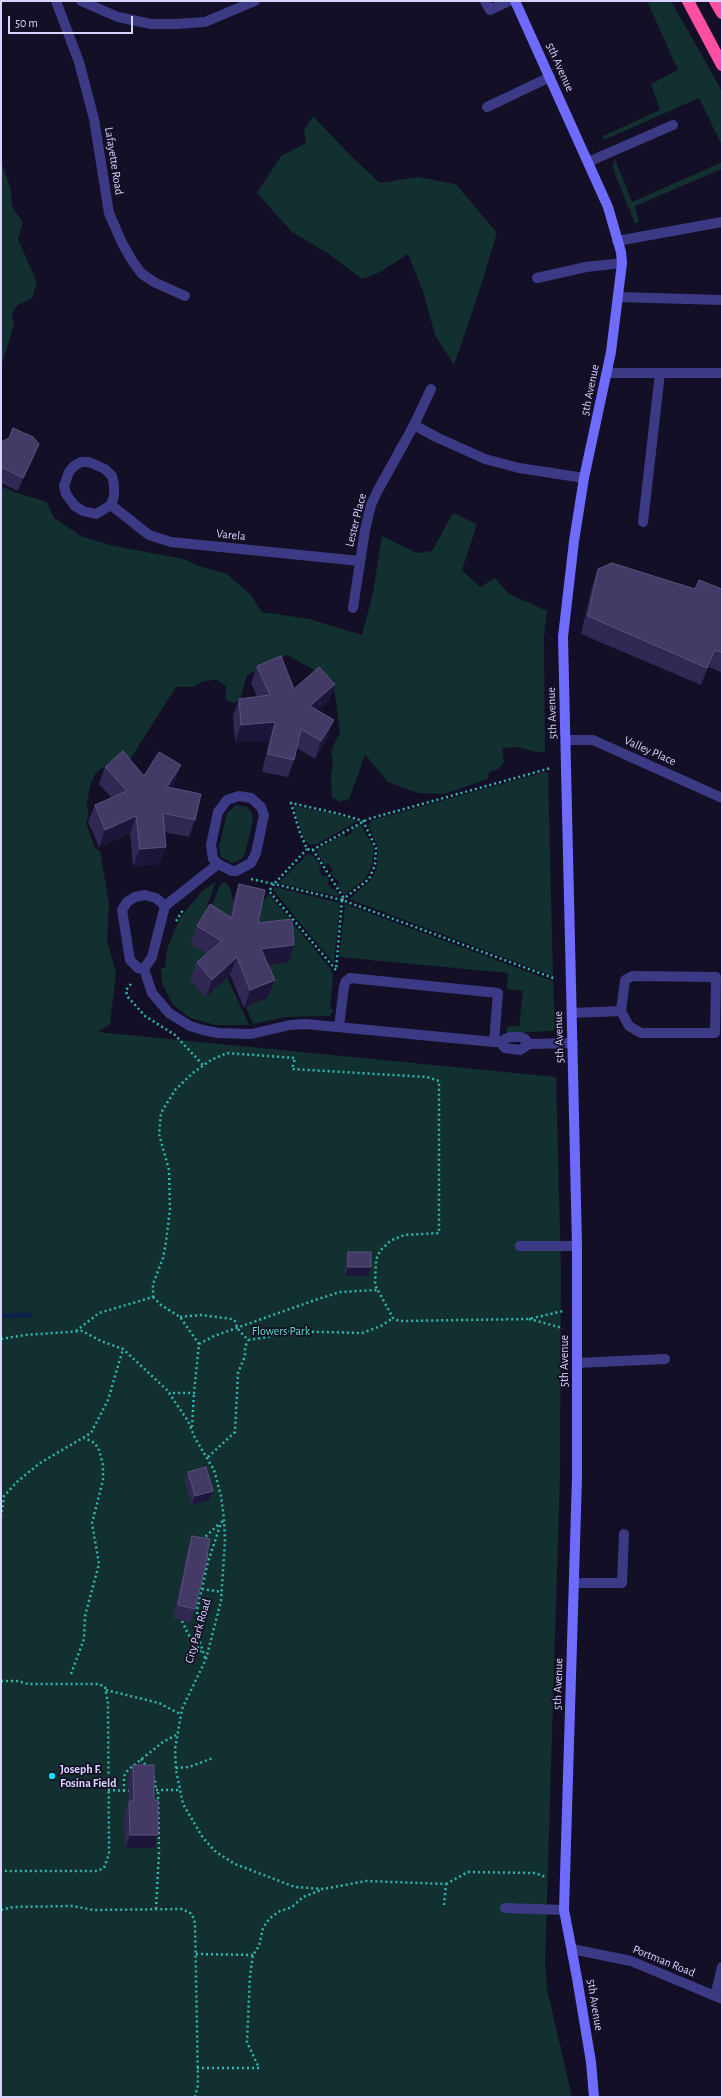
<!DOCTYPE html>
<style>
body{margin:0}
#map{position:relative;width:723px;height:2098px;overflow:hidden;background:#130f26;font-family:"Alegreya Sans",sans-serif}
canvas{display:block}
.frame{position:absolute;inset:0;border:2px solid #d9d4ff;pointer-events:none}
.scale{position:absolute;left:8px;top:16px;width:125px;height:18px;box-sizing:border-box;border:2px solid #d9d4ff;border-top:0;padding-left:5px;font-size:12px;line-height:14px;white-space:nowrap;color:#d9d4ff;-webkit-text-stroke:3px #130f26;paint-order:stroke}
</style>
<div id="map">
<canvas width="723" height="2098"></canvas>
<div class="frame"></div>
<div class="scale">50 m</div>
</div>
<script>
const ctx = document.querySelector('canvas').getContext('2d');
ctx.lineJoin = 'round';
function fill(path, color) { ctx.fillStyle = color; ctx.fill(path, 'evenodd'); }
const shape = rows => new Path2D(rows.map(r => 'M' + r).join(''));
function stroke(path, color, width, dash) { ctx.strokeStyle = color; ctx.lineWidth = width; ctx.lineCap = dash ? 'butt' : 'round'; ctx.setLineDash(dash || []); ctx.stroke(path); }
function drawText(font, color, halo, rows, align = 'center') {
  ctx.font = font + ' "Alegreya Sans",sans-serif'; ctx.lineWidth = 3.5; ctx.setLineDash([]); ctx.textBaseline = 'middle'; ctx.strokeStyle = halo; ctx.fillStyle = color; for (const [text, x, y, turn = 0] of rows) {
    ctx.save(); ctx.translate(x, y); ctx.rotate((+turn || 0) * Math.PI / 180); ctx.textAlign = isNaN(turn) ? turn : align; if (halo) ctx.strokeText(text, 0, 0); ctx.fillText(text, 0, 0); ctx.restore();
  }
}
fill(shape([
 [647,1,671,1,718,84,722,92,722,146,699,98,604,140,603,136,660,110,651,84,678,70],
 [313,116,349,154,380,183,417,177,456,184,497,233,477,298,454,365,435,335,423,291,408,254,380,272,362,279,329,254,292,232,257,193,281,156,306,143,304,130],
 [615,159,632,202,722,162,722,169,635,206,639,222,635,224,612,166],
 [1,161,11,190,12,207,23,222,18,239,37,283,32,298,18,305,12,313,14,324,1,367],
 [1,486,14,492,47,502,54,518,81,536,109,545,184,559,199,566,227,574,250,594,262,612,309,619,362,635,373,593,382,536,417,553,432,551,453,513,477,524,462,570,480,587,495,578,509,594,547,611,544,636,545,752,536,752,517,747,502,748,504,762,499,769,489,772,488,779,444,794,418,793,388,782,365,755,349,799,340,802,332,797,331,775,333,762,331,751,340,732,333,680,287,655,247,675,240,700,234,703,226,700,226,686,217,680,203,681,193,687,176,687,129,761,108,763,95,774,90,786,87,804,89,816,86,823,95,848,100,851,109,903,107,940,116,973,110,1024,98,1032,556,1077,561,1272,560,1474,545,1962,547,1989,572,2097,1,2097],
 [545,772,548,773,553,976,349,899,371,880,377,868,378,847,368,825,372,820],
 [236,805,247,807,252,813,253,820,245,854,240,860,232,863,221,857,219,846,227,813],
 [294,806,333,814,358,821,317,844,310,845,303,838],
 [360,824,374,848,372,865,365,879,344,895,337,885,340,883,330,873,333,871,328,863,325,865,317,852,318,849,344,834,346,837,353,832,351,829],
 [308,854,314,856,321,867,319,869,323,877,326,875,329,880,327,882,332,889,334,888,340,897,278,883],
 [216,882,202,920,209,952,206,997,225,978,228,979,249,1025,216,1025,190,1018,173,1005,162,983,161,968,165,968,167,949,180,918,202,891],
 [226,882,231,890,233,901,229,920,207,917,221,883],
 [275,887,340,903,334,964,273,890],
 [269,894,331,969,333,976,330,1009,334,1009,329,1016,285,1017,253,1024,246,1007,268,997,251,933,259,907],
 [345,904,553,981,555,1027,553,1031,513,1033,507,1032,507,1028,508,1026,519,1026,523,991,507,989,508,973,339,957]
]), '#12302f');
stroke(shape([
 [1,1316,30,1315]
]), '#0c2248', 5);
stroke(shape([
 [312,850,368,819,551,768],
 [251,879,274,884,307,849],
 [342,900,369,879,375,865,376,848,363,821,340,814,291,803,300,833,307,849,313,850,343,897,343,898,342,900,336,970,269,891,274,884,342,900,556,979],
 [176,921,183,910],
 [131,984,126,990,127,996,145,1016,175,1035,203,1065],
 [153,1297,161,1305,180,1317,199,1344,194,1393,169,1393],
 [180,1317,201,1315,232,1319,236,1322,237,1328,248,1340,268,1337,283,1331,362,1333,381,1326,393,1318],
 [529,1319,563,1328],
 [76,1331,99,1313,153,1297,153,1284,163,1258,166,1242,170,1209,169,1170,159,1134,161,1113,175,1090,194,1072,211,1060,227,1053,295,1058,292,1069,427,1077,439,1081,439,1233,404,1235,390,1241,380,1251,376,1260,375,1285,393,1318,399,1321,529,1319,563,1311],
 [1,1339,25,1335,82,1331,101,1341,123,1349,167,1390,188,1421,195,1438,214,1470,221,1496,224,1519,225,1541,221,1601,206,1659,182,1709,175,1749,176,1770,183,1804,203,1838,216,1852,235,1864,295,1887,323,1889,366,1881,446,1884],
 [199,1344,214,1336,315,1300,340,1292,377,1290],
 [192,1427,194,1393],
 [208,1457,235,1432,238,1373,245,1356,245,1347,248,1340],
 [1,1517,4,1496,18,1481,40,1463,91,1433,108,1400,123,1349],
 [202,1540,220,1523],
 [202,1589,222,1592],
 [182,1621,188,1634,201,1652],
 [205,1658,199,1639,197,1610,208,1562,221,1523,224,1519],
 [71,1674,84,1639,85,1616,99,1564,92,1523,103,1480,103,1465,99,1450,95,1443,84,1438],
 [1,1681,17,1681,28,1684,99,1684,105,1687,108,1703,109,1854,104,1868,97,1871,1,1871],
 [106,1690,159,1703,180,1714],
 [141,1759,147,1767],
 [176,1768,189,1767,213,1758],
 [153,1776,155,1780,156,1790],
 [108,1790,129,1791],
 [156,1790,179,1790],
 [124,1791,124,1776,128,1770,163,1742,176,1735],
 [446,1884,468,1872,535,1873,546,1877],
 [444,1905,446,1884],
 [156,1909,159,1852,158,1790],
 [1,1910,13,1907,73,1906,93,1910,182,1909,192,1914,195,1923,198,2085,195,2097],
 [196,1954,253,1955],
 [197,2068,259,2068,247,2042,250,1975,253,1955,259,1946,263,1928,269,1919,278,1912,292,1907,303,1897,321,1890]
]), '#2fb8b0', 2.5, [2, 3]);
stroke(shape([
 [485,1,490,10,509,1],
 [487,107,550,77],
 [588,162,673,125],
 [617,241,722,222],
 [537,278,586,267,622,263],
 [618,297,722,300],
 [607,373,722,373],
 [414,425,431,389],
 [643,522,660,373],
 [145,895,156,898,165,906,152,957,144,969,138,968,130,960,122,910,127,902,135,897,145,895],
 [165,906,218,864,232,871,236,871,251,863,256,853,264,815,261,807,251,798,239,796,227,800,218,812,211,845,213,859,218,864],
 [144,969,152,993,169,1013,190,1026,203,1030,218,1033,251,1034,290,1025,306,1024,494,1042,500,1042,509,1037,521,1037,525,1039,529,1044],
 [572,1013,621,1011,625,980,632,976,716,977,715,1033,641,1033,629,1026,621,1011],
 [339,1027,344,986,346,981,350,978,498,993,494,1042],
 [500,1042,505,1048,520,1050,529,1044,573,1043],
 [520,1246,577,1246],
 [577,1363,665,1359],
 [574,1583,622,1583,624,1534],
 [505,1908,564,1910]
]), '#3d3a85', 10);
stroke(shape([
 [56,1,79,62,94,119,109,213,122,243,133,262,142,274,156,283,185,296],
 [81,1,118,17,151,24,176,24,205,22,255,1],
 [81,462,89,462,105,469,112,476,114,485,114,496,111,505,96,514,83,511,75,506,66,494,64,486,69,472,74,466,81,462],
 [111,505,149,535,171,542,360,561],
 [353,608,365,530,371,505,377,492,414,425,436,437,485,459,519,468,584,478],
 [566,740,593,740,722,798],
 [572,1949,631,1961,722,1999],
 [715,1996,722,1967]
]), '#3d3a85', 10);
stroke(shape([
 [515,1,608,207,621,252,622,263,611,352,584,478,574,541,563,637,577,1246,577,1477,564,1910,577,1978,591,2062,594,2097]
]), '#6f6bff', 10);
stroke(shape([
 [688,1,722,65],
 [715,1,722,13]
]), '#ff4fa3', 12);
fill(shape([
 [1,442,39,444,34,457,18,491,1,483],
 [598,569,695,589,722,589,722,673,709,667,701,685,581,634,592,587],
 [257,666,294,689,335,684,329,701,318,710,328,737,315,759,297,748,294,760,288,777,262,772,269,740,235,742,233,716,239,699,257,697,251,683],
 [105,767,144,776,175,782,171,788,195,820,189,837,164,832,166,847,159,864,133,867,130,833,99,847,88,822,95,805,112,798,99,784],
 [239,884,258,923,288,963,268,965,275,980,268,997,244,1008,230,975,206,997,190,980,197,962,207,953,191,944,197,926,230,917,233,901],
 [348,1252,368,1276,345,1276,345,1261],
 [188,1472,209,1500,192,1505,185,1481],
 [192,1536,195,1609,190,1623,173,1618,188,1549],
 [133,1765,154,1848,125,1848,124,1814,129,1802,128,1778]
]), '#312854');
fill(shape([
 [39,444,34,457,18,491,23,478],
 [715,650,709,667,701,685,707,668],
 [335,684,329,701,303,723,310,706],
 [334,720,328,737,315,759,321,741],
 [275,722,269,740,235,742,241,725],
 [181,765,175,782,161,804,167,787],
 [136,816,130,833,99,847,105,830],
 [166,847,159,864,133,867,140,849],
 [294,945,288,963,254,966,261,949],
 [237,957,230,975,206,997,212,980],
 [275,980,268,997,244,1008,250,990],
 [348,1267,371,1267,368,1276,345,1276],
 [213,1491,209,1500,192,1505,195,1496],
 [130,1835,158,1835,154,1848,125,1848]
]), '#1d163a');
const building = shape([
 [13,428,33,437,39,444,23,478,1,467,1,442,9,438,13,428],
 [612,563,695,589,699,580,722,589,722,653,715,650,707,668,588,616,598,569,612,563],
 [281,656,294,689,319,667,335,684,310,706,334,720,321,741,301,729,294,760,268,754,275,722,241,725,239,699,270,695,257,666,281,656],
 [123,751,144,776,159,752,181,765,167,787,201,794,195,820,163,813,166,847,140,849,136,816,105,830,95,805,127,791,105,767,123,751],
 [239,884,265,890,258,923,292,919,294,945,261,949,275,980,250,990,237,957,212,980,197,962,222,941,197,926,210,904,232,918,239,884],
 [348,1252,371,1252,371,1267,348,1267,348,1252],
 [206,1467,213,1491,195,1496,188,1472,206,1467],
 [192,1536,210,1539,207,1555,208,1555,195,1609,178,1605,192,1536],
 [133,1765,154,1765,154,1800,158,1800,158,1835,130,1835,129,1801,134,1801,133,1765]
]);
fill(building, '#433a66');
stroke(building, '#5a527e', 1);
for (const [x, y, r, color] of [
 [52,1776,4,"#00e5ff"]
]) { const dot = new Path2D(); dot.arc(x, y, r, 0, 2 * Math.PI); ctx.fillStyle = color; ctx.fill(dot); stroke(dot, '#130f26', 1.5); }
drawText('12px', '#d9d4ff', '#130f26', [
 ["5th Avenue",560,67,66],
 ["Lafayette Road",114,161,81],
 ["5th Avenue",590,390,-78],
 ["Lester Place",356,520,-76],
 ["Varela",231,535,6],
 ["5th Avenue",552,713,-92],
 ["Valley Place",650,751,24],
 ["5th Avenue",559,1037,-92],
 ["5th Avenue",564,1361,-90],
 ["City Park Road",198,1631,-74],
 ["5th Avenue",558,1684,-88],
 ["Portman Road",664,1961,22],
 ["5th Avenue",595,2005,81]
]);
drawText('12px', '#5fe0c0', '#130f26', [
 ["Flowers Park",281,1331]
]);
drawText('bold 12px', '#d9d4ff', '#130f26', [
 ["Joseph F.",60,1769],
 ["Fosina Field",60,1783]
], 'left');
</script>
